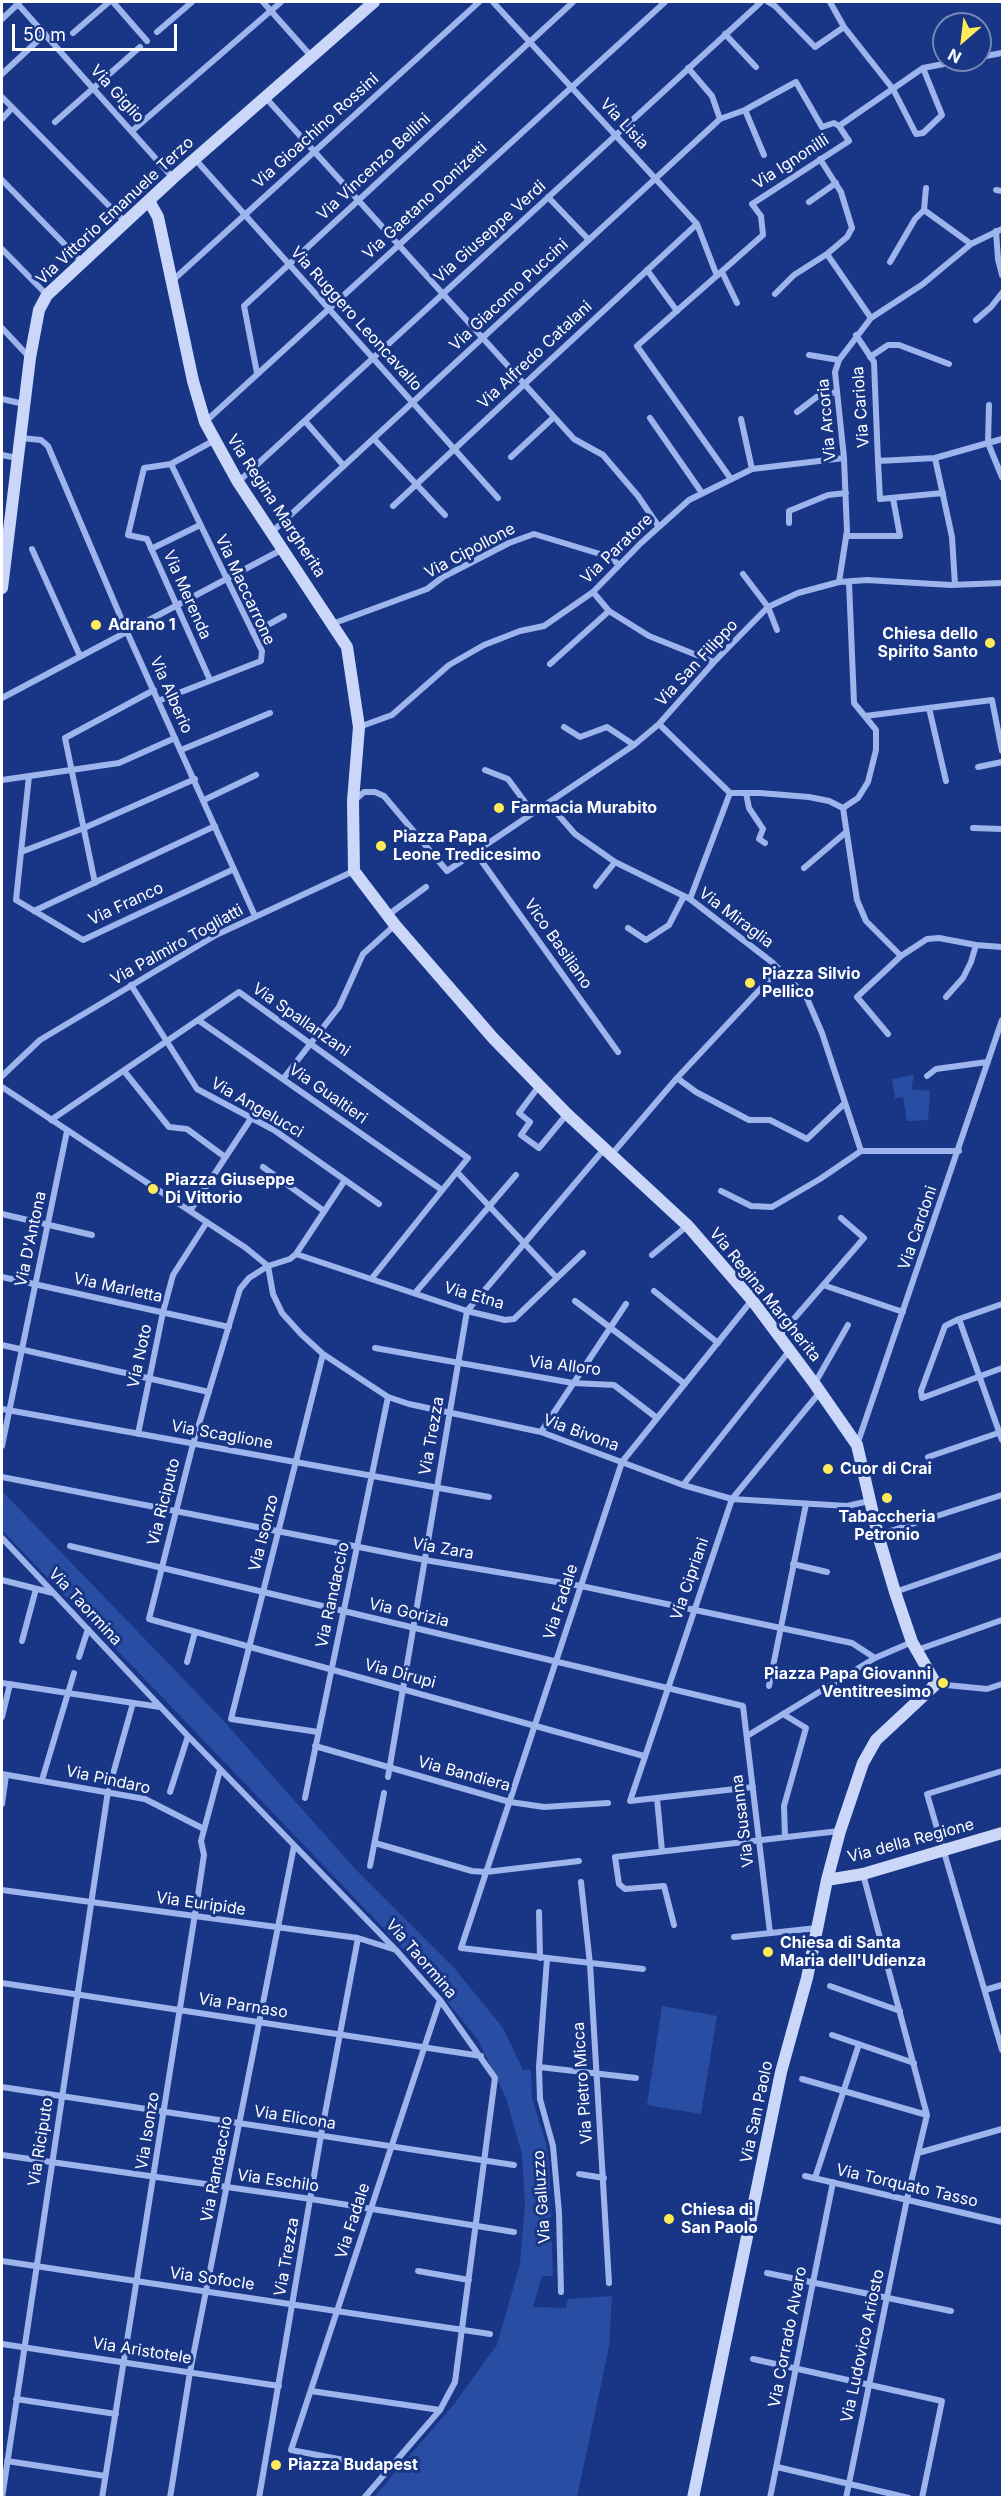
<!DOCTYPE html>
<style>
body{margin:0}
#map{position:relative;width:1004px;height:2499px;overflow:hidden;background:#183685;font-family:Inter,sans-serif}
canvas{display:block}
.frame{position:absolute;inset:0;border:3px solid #fff;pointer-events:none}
.north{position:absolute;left:932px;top:12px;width:60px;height:60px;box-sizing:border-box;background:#183685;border:2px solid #7486b6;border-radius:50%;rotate:208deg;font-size:16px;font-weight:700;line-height:24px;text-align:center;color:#fff}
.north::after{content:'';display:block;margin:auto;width:21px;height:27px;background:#ffea59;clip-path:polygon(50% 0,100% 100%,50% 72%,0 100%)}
.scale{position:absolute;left:12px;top:24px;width:165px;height:27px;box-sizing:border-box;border:3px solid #fff;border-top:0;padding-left:8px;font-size:18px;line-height:21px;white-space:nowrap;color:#fff;-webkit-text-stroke:4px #183685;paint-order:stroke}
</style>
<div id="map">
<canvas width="1004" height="2499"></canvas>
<div class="frame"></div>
<div class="north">N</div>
<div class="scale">50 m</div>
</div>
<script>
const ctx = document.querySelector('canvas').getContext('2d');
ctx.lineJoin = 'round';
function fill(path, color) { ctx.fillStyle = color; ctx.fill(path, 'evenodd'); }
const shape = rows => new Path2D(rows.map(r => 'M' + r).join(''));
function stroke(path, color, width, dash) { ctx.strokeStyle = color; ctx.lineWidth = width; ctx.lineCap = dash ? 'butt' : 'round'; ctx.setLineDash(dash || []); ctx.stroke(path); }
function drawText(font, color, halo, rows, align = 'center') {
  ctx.font = font + ' Inter,sans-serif'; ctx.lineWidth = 6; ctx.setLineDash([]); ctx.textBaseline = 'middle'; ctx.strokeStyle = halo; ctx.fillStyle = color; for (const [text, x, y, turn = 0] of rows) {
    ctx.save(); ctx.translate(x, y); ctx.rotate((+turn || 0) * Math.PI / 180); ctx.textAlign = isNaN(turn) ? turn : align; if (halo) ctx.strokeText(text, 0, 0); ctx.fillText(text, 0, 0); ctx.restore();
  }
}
fill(shape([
 [914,1075,911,1089,930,1091,928,1120,907,1121,903,1097,895,1098,892,1079],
 [2,1491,221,1718,359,1873,455,1969,503,2028,523,2070,531,2070,532,2098,546,2143,549,2165,553,2276,542,2276,533,2307,566,2308,568,2299,612,2296,609,2347,577,2497,374,2497,455,2403,497,2345,520,2264,525,2204,522,2154,506,2098,478,2040,415,1961,2,1530],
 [662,2006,717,2016,701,2114,647,2105]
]), '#2a4da4');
stroke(shape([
 [16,2,173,178],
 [113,2,147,41],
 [263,2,311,56],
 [493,2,697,224,717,276],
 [768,2,775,6,815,47,844,27],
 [830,2,844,27,893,89,916,134,923,133,942,115,923,68],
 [2,19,19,3],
 [157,32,192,2],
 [73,33,109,2],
 [725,34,756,67],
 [980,57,1002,53],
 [2,74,45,34],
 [2,97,125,222],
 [265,97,574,439,603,455,638,496,659,527],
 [745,110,764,155],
 [2,119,12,108],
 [720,119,745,110,796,82,822,127,834,123,839,126],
 [55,122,140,47],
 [132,131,281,2],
 [195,159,498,498],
 [820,159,841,192,852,228,847,237,827,254,871,318],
 [2,180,82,262],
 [926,188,924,210,971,244],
 [996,190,1002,191],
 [548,197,589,240],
 [809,202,836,183],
 [996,231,998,259,1002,275],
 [2,249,47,295],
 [890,262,915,219,924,210],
 [647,270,677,311],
 [722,272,737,303],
 [172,281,479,2],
 [775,294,794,275,827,254],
 [976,320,991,307,1002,293],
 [2,328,30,358],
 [856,335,874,362,878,461,935,458,1002,439],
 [809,355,839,360],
 [870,357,888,345,899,345,949,364],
 [257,373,244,306,573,2],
 [2,399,24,404],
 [989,405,988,443,1002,477],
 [797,412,818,396,837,392],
 [650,418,702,493],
 [741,419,752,469],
 [305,421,344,466],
 [205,422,665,2],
 [21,438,41,440,48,446,127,632,255,916],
 [374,439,445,515],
 [2,455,17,458],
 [511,457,554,417],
 [935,458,952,537,955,585],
 [878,461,880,499,943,493],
 [731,479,637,346,763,235,761,216,752,204,849,141,839,126,923,68,964,60],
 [238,482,761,2],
 [393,506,697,224],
 [789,523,789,511,828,495,846,493],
 [272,532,720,119,712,96,688,68],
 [846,536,900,536,893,498],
 [32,549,80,656],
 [151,549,200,525],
 [743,574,768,607,777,630],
 [839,582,847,531,844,458,835,372,839,360,871,318,923,284,971,244,1002,229],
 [849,582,854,703,876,730,876,750,868,782,858,798,843,808,857,900,866,921,901,956,927,939,939,938,976,945,1002,947],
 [593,592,609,611,649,636,714,662],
 [332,624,427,589,443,577,509,543,534,534,610,557,619,565],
 [253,633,284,616],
 [550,664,609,611],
 [210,680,147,539,128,535,144,468,171,464,215,440],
 [2,698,283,549],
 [158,701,261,661,262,651,171,464],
 [929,708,946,781],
 [865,716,992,700,1002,751],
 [659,724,730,793,690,899],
 [359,727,392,715,449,665,484,645,520,631,544,626,593,592,641,543,689,500,752,469,844,458],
 [564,727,580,737,607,727,634,745],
 [181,750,270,713],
 [978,767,1002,762],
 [485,770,508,779,533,813],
 [29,776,16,900,83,940,234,869],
 [2,780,119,763,175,738],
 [730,793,760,793,809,797,829,801,843,808],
 [746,793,749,808,763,829,759,839,765,843],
 [204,800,256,775],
 [355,800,364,792,375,792,384,796,447,871,634,745,659,724,714,662,768,607,798,593,839,582,867,580,951,585,1002,583],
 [548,803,575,834,615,862,690,899,773,963,806,996,822,1033,861,1151,959,1151],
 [973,828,1002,829],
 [21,852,84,828,195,779],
 [475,852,618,1052],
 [804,868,845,833],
 [95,883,65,738,154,690],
 [596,886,615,862],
 [34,911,215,826],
 [388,915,426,887],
 [628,928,646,940,669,925,684,896],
 [131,985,197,1089,274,1130,345,1180,296,1254,290,1259,268,1266,249,1278,240,1289,193,1444,149,1619,644,1756],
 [946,997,963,978,971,962,976,945],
 [198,1020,442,1190],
 [888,1034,857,997,901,956],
 [124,1071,169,1127,187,1129,225,1157],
 [2,1076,40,1040,216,935,354,871],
 [927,1076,936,1069,987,1062],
 [677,1078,696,1092,749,1120,770,1120,807,1139,845,1103],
 [283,1079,339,1007,363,954,395,925],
 [539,1086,519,1113,530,1122,521,1135,539,1148,567,1114],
 [2,1087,246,1248,268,1266,273,1294,282,1313,301,1334,323,1354,388,1397,409,1404,541,1432,683,1485,732,1499,847,1506,869,1501],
 [51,1120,239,992,468,1158,372,1278],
 [612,1154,677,1078,779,969],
 [263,1167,324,1211],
 [457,1172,557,1278],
 [345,1180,379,1204],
 [721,1191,751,1206,772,1207,820,1179,861,1151],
 [190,1211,252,1117],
 [2,1214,92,1235],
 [296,1254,467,1311,505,1320,514,1319,583,1253],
 [652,1255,687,1226],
 [2,1277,229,1327],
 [823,1285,903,1312],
 [654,1291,718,1343],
 [415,1293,516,1175],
 [575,1301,685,1384],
 [1002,1304,959,1319,945,1326,921,1391,922,1398,1002,1368],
 [959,1319,1002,1440],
 [779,1336,864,1238,841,1218],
 [2,1345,209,1392],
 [375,1348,573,1383,614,1385,657,1418],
 [815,1383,848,1325],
 [2,1409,489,1497],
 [541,1432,626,1304],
 [138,1434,163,1312,173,1275,207,1222],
 [857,1445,1002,1020],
 [2,1446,67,1131],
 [928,1457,1001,1432],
 [2,1477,425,1560,581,1586,852,1643,875,1658],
 [683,1485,790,1350],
 [878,1535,1002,1495],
 [2,1538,188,1736,396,1950,440,2000,495,2078,455,2382,440,2410,364,2498],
 [70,1546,743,1706,770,1933],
 [793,1564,827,1572],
 [2,1580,53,1593],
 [895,1592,1002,1555],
 [22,1641,36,1589],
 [917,1650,1002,1620],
 [79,1657,88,1629],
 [187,1662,195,1632],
 [2,1683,160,1707],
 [936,1684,987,1689,1002,1684],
 [769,1686,806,1504],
 [783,1714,806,1728,784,1806,785,1837],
 [2,1717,10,1684],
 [318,1732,231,1719,323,1354],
 [747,1736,875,1658,912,1642],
 [315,1746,510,1802,544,1807,608,1803],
 [1002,1771,927,1794,1002,2050],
 [2,1774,145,1799,204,1829],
 [113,1774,133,1703],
 [388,1777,467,1311,605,1148],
 [42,1780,74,1673],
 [753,1787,630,1801,732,1499,820,1392],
 [170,1792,188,1736],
 [305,1798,388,1397],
 [657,1798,662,1851],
 [2,1804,6,1775],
 [375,1843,472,1871,486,1872,579,1861],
 [370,1866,384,1793],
 [581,1882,590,1964,609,2283],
 [2,1890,358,1938,396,1950],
 [539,1912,540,1958],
 [674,1925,664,1886,625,1889,619,1884,615,1857,839,1831],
 [734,1937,817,1928],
 [547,1959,539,2067,540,2099,553,2146,559,2213,561,2292],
 [643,1969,461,1948,622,1462,752,1300],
 [2,1983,481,2056],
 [830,1986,900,2011],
 [985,1990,1002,1985],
 [832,2035,914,2063],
 [539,2067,636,2078],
 [802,2079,927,2115],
 [2,2087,514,2165],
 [918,2153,1002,2129],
 [2,2155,311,2199,514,2232],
 [579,2174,604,2178],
 [805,2176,1002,2222],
 [815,2178,859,2044],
 [2,2261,490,2334],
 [418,2271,469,2280],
 [767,2273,951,2311],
 [2,2344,279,2386],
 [753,2359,942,2401,922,2498],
 [311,2391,440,2410],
 [16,2399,116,2414],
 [7,2461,105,2476],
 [777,2467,909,2498],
 [391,2469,291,2450,440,2000],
 [2,2498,108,1791],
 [102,2498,198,1895,204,1855,201,1841,220,1770],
 [170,2498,190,2372,294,1846],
 [259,2498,321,2135,358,1938],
 [770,2498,833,2182],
 [846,2498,907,2199,927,2115,863,1874]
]), '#9db4ed', 6);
stroke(shape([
 [149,201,158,217,193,381,205,422,238,482,347,647,359,727,353,801,354,871,395,925,493,1038,567,1114,688,1226,752,1300,814,1383,857,1445,878,1535,895,1592,912,1642,936,1684,876,1740,863,1763,840,1831,827,1880,807,1978,781,2072,693,2498],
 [2,588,30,358,39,310,47,295,173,178,374,2],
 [827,1880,863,1874,1002,1833]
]), '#cad7f9', 12);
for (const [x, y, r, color] of [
 [96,625,6,"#ffea59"],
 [990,643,6,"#ffea59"],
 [499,808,6,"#ffea59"],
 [381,846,6,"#ffea59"],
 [750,983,6,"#ffea59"],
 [153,1189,6,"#ffea59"],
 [828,1469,6,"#ffea59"],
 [887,1498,6,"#ffea59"],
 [943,1683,6,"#ffea59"],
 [768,1952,6,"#ffea59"],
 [669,2219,6,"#ffea59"],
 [276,2465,6,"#ffea59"]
]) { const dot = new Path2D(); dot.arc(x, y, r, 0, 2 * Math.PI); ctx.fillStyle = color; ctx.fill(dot); stroke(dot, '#183685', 2); }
drawText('16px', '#fff', '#183685', [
 ["Via Giglio",117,94,48],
 ["Via Lisia",624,124,47],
 ["Via Gioachino Rossini",316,131,-42],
 ["Via Ignonilli",791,162,-33],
 ["Via Vincenzo Bellini",374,167,-43],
 ["Via Gaetano Donizetti",425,201,-43],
 ["Via Vittorio Emanuele Terzo",115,211,-43],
 ["Via Giuseppe Verdi",490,232,-42],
 ["Via Giacomo Puccini",509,295,-43],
 ["Via Ruggero Leoncavallo",356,319,48],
 ["Via Alfredo Catalani",535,355,-43],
 ["Via Cariola",861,407,-94],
 ["Via Arcoria",827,420,-95],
 ["Via Regina Margherita",276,506,57],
 ["Via Paratore",617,549,-44],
 ["Via Cipollone",470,551,-28],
 ["Via Maccarrone",245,590,65],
 ["Via Merenda",187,595,66],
 ["Via San Filippo",697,663,-47],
 ["Via Alberio",171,695,66],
 ["Via Franco",126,904,-25],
 ["Via Miraglia",736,918,37],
 ["Vico Basiliano",558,944,55],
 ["Via Palmiro Togliatti",177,945,-29],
 ["Via Spallanzani",301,1020,35],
 ["Via Gualtieri",328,1094,35],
 ["Via Angelucci",257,1108,30],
 ["Via Cardoni",918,1228,-71],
 ["Via D'Antona",31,1239,-78],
 ["Via Marletta",118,1288,12],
 ["Via Regina Margherita",765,1295,51],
 ["Via Etna",474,1296,16],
 ["Via Noto",140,1356,-78],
 ["Via Alloro",565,1366,7],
 ["Via Bivona",581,1433,20],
 ["Via Scaglione",222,1435,10],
 ["Via Trezza",432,1436,-80],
 ["Via Riciputo",164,1502,-76],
 ["Via Isonzo",264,1533,-76],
 ["Via Zara",443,1549,10],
 ["Via Cipriani",690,1579,-71],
 ["Via Randaccio",333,1595,-78],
 ["Via Fadale",561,1602,-72],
 ["Via Taormina",85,1607,47],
 ["Via Gorizia",409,1613,13],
 ["Via Dirupi",400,1674,15],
 ["Via Bandiera",464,1774,15],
 ["Via Pindaro",108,1780,12],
 ["Via Susanna",743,1821,-97],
 ["Via della Regione",911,1841,-15],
 ["Via Euripide",201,1904,8],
 ["Via Taormina",421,1959,49],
 ["Via Parnaso",243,2006,9],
 ["Via Pietro Micca",583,2083,-94],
 ["Via San Paolo",757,2112,-78],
 ["Via Elicona",295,2118,9],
 ["Via Isonzo",148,2131,-81],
 ["Via Riciputo",41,2142,-81],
 ["Via Randaccio",217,2169,-79],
 ["Via Eschilo",278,2181,8],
 ["Via Torquato Tasso",907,2186,13],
 ["Via Galluzzo",542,2197,-94],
 ["Via Fadale",353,2221,-72],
 ["Via Trezza",287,2257,-80],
 ["Via Sofocle",212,2279,8],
 ["Via Corrado Alvaro",788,2337,-79],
 ["Via Ludovico Ariosto",863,2346,-78],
 ["Via Aristotele",142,2351,9]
]);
drawText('bold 16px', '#fff', '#183685', [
 ["Adrano 1",108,625],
 ["Chiesa dello",978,634,"right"],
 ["Spirito Santo",978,652,"right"],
 ["Farmacia Murabito",511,808],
 ["Piazza Papa",393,837],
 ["Leone Tredicesimo",393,855],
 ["Piazza Silvio",762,974],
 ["Pellico",762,992],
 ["Piazza Giuseppe",165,1180],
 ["Di Vittorio",165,1198],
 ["Cuor di Crai",840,1469],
 ["Tabaccheria",887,1517,"center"],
 ["Petronio",887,1535,"center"],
 ["Piazza Papa Giovanni",931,1674,"right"],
 ["Ventitreesimo",931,1692,"right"],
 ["Chiesa di Santa",780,1943],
 ["Maria dell'Udienza",780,1961],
 ["Chiesa di",681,2210],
 ["San Paolo",681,2228],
 ["Piazza Budapest",288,2465]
], 'left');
</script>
